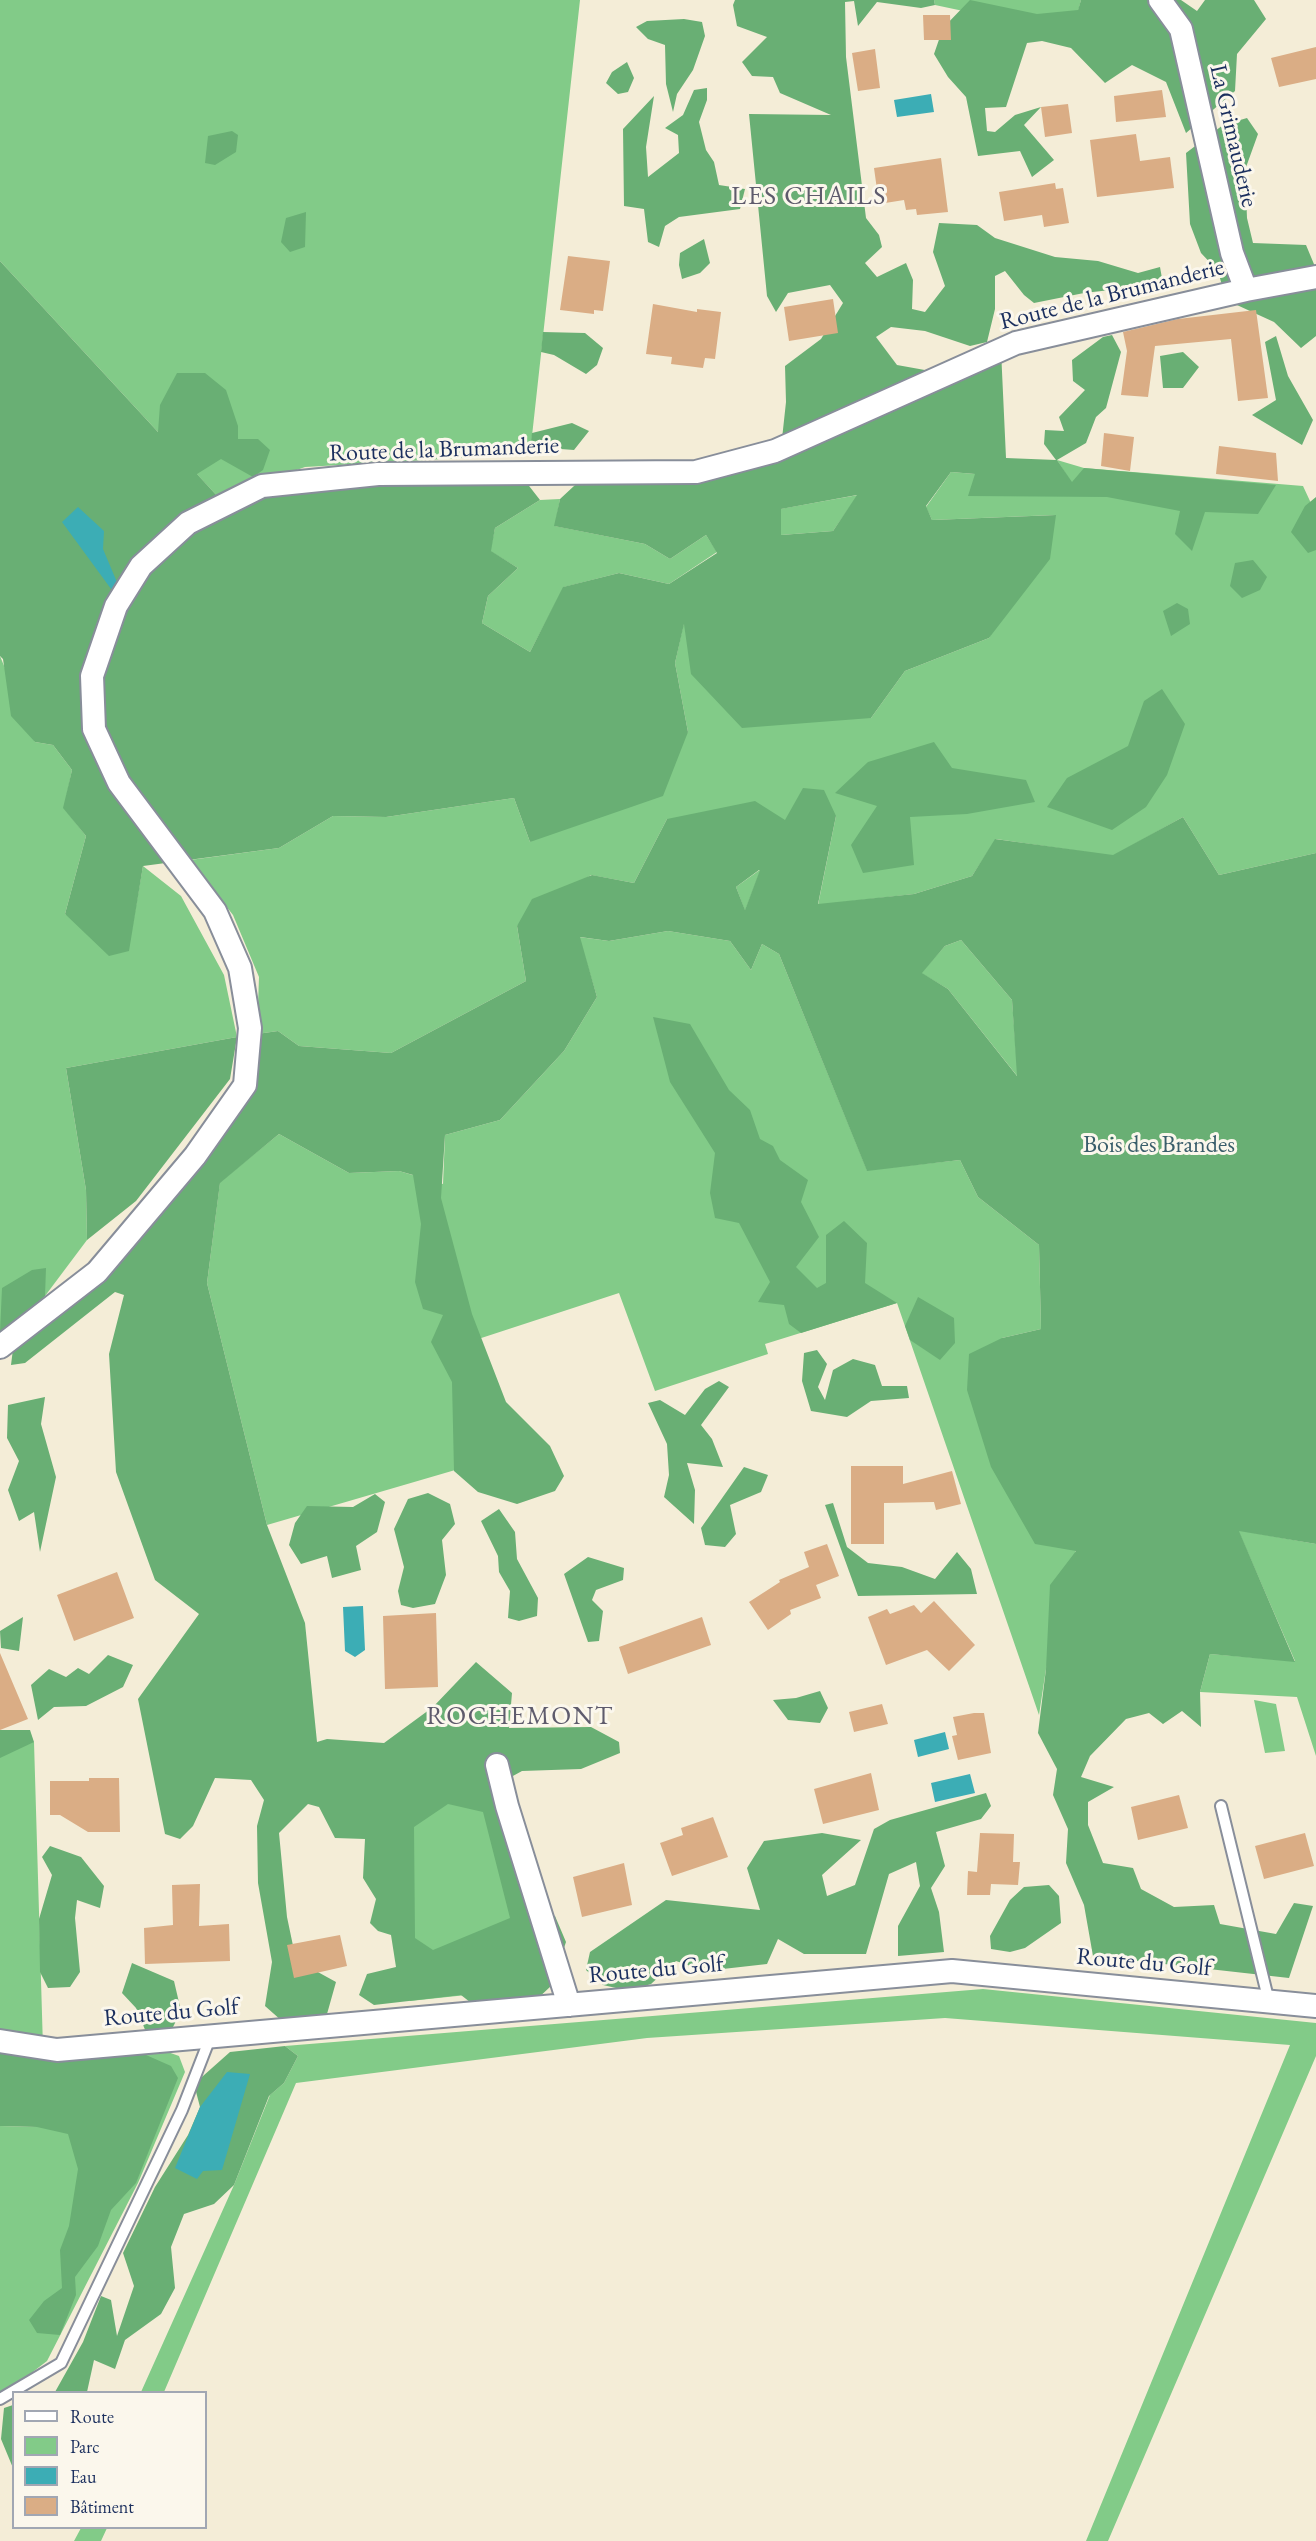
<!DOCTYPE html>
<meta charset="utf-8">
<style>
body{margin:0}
#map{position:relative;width:1316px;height:2541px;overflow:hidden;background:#f4edd7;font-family:"EB Garamond",serif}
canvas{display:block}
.legend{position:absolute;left:12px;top:2391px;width:195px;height:138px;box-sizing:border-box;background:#fbf7ec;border:2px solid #a1a7b3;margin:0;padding:8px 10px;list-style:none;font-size:18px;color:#1b2f5e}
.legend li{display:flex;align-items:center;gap:12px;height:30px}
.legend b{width:30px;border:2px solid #a1a7b3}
</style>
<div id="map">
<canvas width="1316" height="2541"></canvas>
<ul class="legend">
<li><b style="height:8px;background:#fff"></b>Route</li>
<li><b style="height:16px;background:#82cb88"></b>Parc</li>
<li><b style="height:16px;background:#3cadb5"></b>Eau</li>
<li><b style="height:16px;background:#daad85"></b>Bâtiment</li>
</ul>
</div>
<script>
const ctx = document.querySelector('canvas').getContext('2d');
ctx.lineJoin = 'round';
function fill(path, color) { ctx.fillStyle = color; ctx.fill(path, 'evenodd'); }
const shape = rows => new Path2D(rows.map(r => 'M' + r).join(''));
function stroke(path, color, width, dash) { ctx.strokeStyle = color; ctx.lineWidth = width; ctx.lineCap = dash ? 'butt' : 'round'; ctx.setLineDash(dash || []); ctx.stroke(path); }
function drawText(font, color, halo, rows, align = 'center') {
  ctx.font = font + ' "EB Garamond",serif'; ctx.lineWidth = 6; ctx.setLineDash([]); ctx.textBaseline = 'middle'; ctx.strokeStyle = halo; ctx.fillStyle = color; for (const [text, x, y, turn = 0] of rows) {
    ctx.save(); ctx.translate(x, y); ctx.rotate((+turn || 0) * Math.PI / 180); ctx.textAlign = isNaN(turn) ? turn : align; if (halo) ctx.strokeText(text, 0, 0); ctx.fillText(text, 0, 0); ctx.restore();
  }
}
fill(shape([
 [0,0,580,0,530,454,305,467,219,498,0,261],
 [934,0,1081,0,1072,34,935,5],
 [1057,460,1084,468,1303,486,1316,514,1316,853,1219,875,1183,817,1113,856,996,839,972,876,914,894,818,905,836,816,785,820,667,819,634,883,591,875,517,926,526,981,391,1053,299,1046,278,1031,257,1034,259,977,233,915,190,860,279,848,333,816,386,817,514,798,530,842,688,732,675,663,684,622,871,718,905,671,989,638,1055,515,932,520,926,507,951,472,1071,482],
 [858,495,833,531,781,535,780,509],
 [560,499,555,526,645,544,670,559,706,535,717,552,669,584,619,573,564,587,530,652,482,623,488,596,518,568,490,551,495,528,540,500],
 [0,656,35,742,53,745,72,770,64,808,86,836,65,914,128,951,143,866,181,896,224,975,237,1037,66,1068,86,1190,87,1240,45,1296,0,1332],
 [761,869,745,911,736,887],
 [668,931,730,941,751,970,762,944,779,954,867,1170,960,1160,978,1197,1039,1245,1041,1329,1002,1338,1076,1550,1046,1669,1039,1715,897,1303,765,1344,768,1354,655,1391,619,1293,466,1343,510,1454,267,1525,207,1283,220,1182,279,1134,349,1173,399,1171,443,1184,445,1135,500,1120,564,1051,597,997,579,937,609,941],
 [961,940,1012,1000,1018,1077,948,989,921,973,945,946],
 [1238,1530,1316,1544,1316,1756,1297,1697,1200,1692,1210,1654,1295,1661],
 [1254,1700,1276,1704,1285,1751,1265,1753],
 [0,1742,34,1742,43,2048,0,2041],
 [487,1778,551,1986,410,2001,385,1801],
 [983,1989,1316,2023,1316,2056,1108,2541,1086,2541,1290,2045,945,2018,647,2038,296,2083,164,2392,141,2392,234,2185,270,2095,284,2083,298,2056,285,2046],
 [57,2050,165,2051,179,2056,185,2072,138,2183,47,2361,0,2397,0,2126,37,2127],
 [81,2528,107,2528,101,2541,74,2541]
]), '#82cb88');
fill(shape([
 [735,0,934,0,935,5,921,8,877,2,858,26,854,1,845,2,846,57,866,218,879,235,882,247,865,263,877,277,906,263,913,280,912,309,925,312,945,286,933,252,939,223,977,225,995,238,1055,257,1098,261,1138,273,1160,267,1163,284,1084,293,1034,303,1024,295,1005,271,995,276,995,309,987,342,970,346,925,331,891,327,876,337,897,365,947,374,1001,350,1006,458,1056,460,1044,444,1045,430,1064,431,1059,417,1085,390,1073,381,1072,360,1103,337,1112,335,1121,352,1106,408,1096,417,1086,443,1057,460,1072,482,1084,468,1276,485,1258,514,1205,512,1192,551,1175,534,1180,511,1107,497,968,496,975,474,951,472,926,506,932,520,1056,515,1050,559,989,638,905,671,871,718,742,728,691,674,684,624,675,663,688,732,663,796,530,842,514,798,386,817,333,816,279,848,143,866,129,951,109,956,65,914,86,836,63,808,72,770,53,745,35,742,11,716,3,659,0,656,0,261,158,432,160,405,177,373,205,373,226,390,238,426,238,439,258,439,270,450,263,470,253,477,221,459,197,474,219,498,519,473,540,500,495,528,491,551,518,568,488,596,482,623,530,652,563,587,619,573,669,584,717,553,706,535,670,559,645,544,554,526,560,499,588,473,696,472,781,448,786,402,785,366,821,339,843,303,830,285,788,293,776,312,767,296,749,114,831,115,780,93,773,77,752,76,742,62,767,37,737,26,733,5],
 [857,495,833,531,781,535,781,509],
 [970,0,1037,14,1078,10,1081,0,1181,0,1197,11,1205,0,1254,0,1266,19,1237,54,1235,91,1186,133,1166,82,1132,65,1105,83,1071,48,1042,41,1027,43,1006,107,985,108,987,131,995,132,1015,115,1041,107,1024,125,1054,160,1032,177,1020,151,978,156,966,97,948,77,934,54,943,28],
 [684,19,702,22,705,36,693,70,677,94,673,112,666,84,665,45,648,39,636,27,647,21],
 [627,62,634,78,628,92,618,94,606,83,612,72],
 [707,88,707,100,699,122,706,150,714,162,719,185,745,189,740,209,679,217,665,226,659,247,648,242,644,209,624,206,623,129,654,96,646,147,648,177,679,153,678,135,665,128,683,115,694,90],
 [1247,118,1258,134,1245,170,1247,218,1253,243,1306,245,1316,269,1316,336,1301,348,1274,322,1226,300,1218,271,1201,253,1190,224,1186,153,1223,125],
 [232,131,238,135,236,152,215,165,205,163,208,136],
 [306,212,305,247,290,252,281,242,286,218],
 [704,239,710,263,700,273,682,279,679,265,680,253],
 [543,332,585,333,603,348,597,365,586,374,554,355,541,352],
 [1276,336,1288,376,1313,420,1302,445,1252,415,1276,400,1265,342],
 [1183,352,1199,367,1183,388,1163,388,1160,356],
 [572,423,589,431,574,450,547,448,531,441,532,433],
 [1316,497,1316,550,1308,553,1291,532,1305,506],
 [1253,560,1267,577,1260,590,1242,598,1230,586,1235,563],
 [1177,603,1188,609,1190,624,1171,636,1163,611],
 [1162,689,1185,724,1167,775,1146,807,1112,830,1047,807,1067,778,1128,746,1144,701],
 [934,742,952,768,1026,780,1035,802,967,814,910,817,914,865,863,873,851,845,877,806,835,793,868,762],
 [803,788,824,790,836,816,818,904,914,894,972,876,995,839,1113,855,1183,817,1219,875,1316,853,1316,1544,1239,1531,1295,1662,1210,1654,1200,1692,1201,1727,1182,1711,1163,1724,1149,1713,1126,1719,1090,1756,1081,1777,1114,1787,1088,1802,1088,1825,1103,1863,1133,1868,1141,1889,1174,1907,1214,1905,1220,1924,1276,1934,1294,1903,1313,1906,1289,1978,1093,1956,1084,1905,1066,1863,1068,1829,1053,1795,1057,1769,1038,1733,1046,1669,1050,1585,1076,1551,1035,1544,991,1467,967,1390,969,1354,1002,1338,1041,1329,1039,1245,978,1197,960,1160,867,1171,779,954,762,944,751,970,730,941,668,931,609,941,580,937,597,997,564,1051,500,1120,445,1135,441,1198,472,1314,506,1402,550,1446,564,1476,555,1491,517,1504,478,1492,454,1471,452,1382,431,1342,443,1315,423,1309,415,1282,421,1224,413,1175,399,1171,349,1173,279,1134,220,1183,207,1283,267,1525,305,1623,317,1742,327,1739,384,1743,433,1707,476,1662,512,1693,509,1728,591,1727,619,1742,620,1753,581,1769,522,1771,491,1788,526,1905,555,1916,566,1942,551,1986,535,2001,475,2006,461,1995,374,2005,359,1995,367,1974,396,1967,391,1935,378,1931,370,1923,376,1899,363,1878,365,1839,335,1838,319,1807,308,1804,279,1833,287,1917,296,1960,336,1982,327,2014,282,2021,265,2006,272,1962,258,1883,257,1826,264,1800,251,1780,215,1778,193,1826,180,1839,165,1834,138,1699,199,1614,155,1580,116,1472,109,1354,124,1295,115,1292,25,1363,11,1365,13,1349,106,1244,142,1208,227,1100,257,1034,278,1031,299,1046,391,1053,526,981,517,926,532,899,592,875,634,883,667,819,755,801,785,820],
 [759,870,760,870,745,910,736,887],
 [961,940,1012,1000,1017,1076,948,989,922,973,945,946],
 [448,1804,483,1812,510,1918,433,1950,415,1938,414,1827],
 [653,1017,690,1024,729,1090,750,1110,760,1139,773,1146,780,1160,808,1180,801,1202,819,1237,796,1267,817,1288,826,1283,826,1235,844,1221,867,1243,865,1283,897,1303,801,1333,789,1324,784,1305,758,1302,770,1282,739,1223,715,1218,710,1193,715,1153,670,1082],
 [237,1037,230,1079,136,1201,87,1240,86,1190,66,1068],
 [46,1268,45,1296,6,1332,0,1332,2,1288,32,1270],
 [918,1297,954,1318,955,1343,940,1360,910,1340,905,1326],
 [817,1350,827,1364,818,1387,825,1400,833,1370,853,1359,875,1365,882,1386,907,1386,909,1398,871,1401,847,1417,811,1411,802,1381,804,1353],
 [719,1381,729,1387,701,1425,712,1439,723,1467,687,1463,695,1490,694,1524,664,1497,669,1475,667,1444,648,1403,660,1400,685,1415,705,1389],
 [45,1397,41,1424,56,1477,40,1552,34,1512,19,1521,8,1490,19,1461,7,1438,8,1405],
 [744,1467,768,1475,761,1492,730,1505,736,1534,725,1547,705,1545,701,1528],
 [428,1493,450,1504,455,1524,442,1540,446,1575,435,1604,413,1608,401,1605,398,1591,404,1567,394,1529,408,1499],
 [375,1494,385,1502,377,1532,356,1546,361,1570,332,1578,327,1556,301,1564,289,1545,295,1523,307,1506,353,1507],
 [833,1503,847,1547,868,1563,902,1567,935,1579,957,1552,971,1569,977,1594,858,1596,825,1505],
 [499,1509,515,1532,517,1559,538,1598,537,1616,519,1621,508,1618,510,1591,499,1572,498,1556,481,1521],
 [588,1557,624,1568,623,1580,596,1590,592,1600,603,1611,599,1641,588,1642,564,1574],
 [23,1617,19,1651,1,1648,0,1631],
 [108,1655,133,1665,123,1687,86,1706,54,1707,38,1720,31,1685,49,1669,66,1677,78,1668,89,1674],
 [820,1691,828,1708,820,1723,788,1720,773,1700,796,1698],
 [0,1730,30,1730,34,1742,0,1758],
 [986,1793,991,1806,981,1819,936,1832,945,1866,931,1888,939,1912,944,1952,898,1956,898,1926,920,1886,916,1862,889,1874,866,1954,804,1954,778,1939,767,1964,705,1971,676,1961,651,1984,629,1991,603,1985,586,1970,590,1952,666,1900,760,1910,747,1868,764,1841,822,1833,861,1840,822,1875,827,1896,855,1885,874,1829,890,1820],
 [50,1846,81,1857,104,1886,100,1908,77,1900,75,1918,80,1972,70,1987,48,1988,40,1972,39,1919,52,1875,42,1857],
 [1049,1885,1059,1896,1061,1923,1025,1948,1010,1952,991,1949,990,1936,1010,1900,1024,1887],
 [132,1963,174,1981,181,2011,173,2027,146,2032,136,2008,122,1993],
 [0,2042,137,2051,171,2066,178,2078,136,2183,111,2210,98,2246,75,2277,76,2295,60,2335,37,2333,29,2320,44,2301,62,2288,60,2250,69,2226,78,2169,68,2134,37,2127,0,2126],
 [285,2046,298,2056,284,2083,269,2096,234,2185,214,2204,184,2214,171,2247,175,2288,161,2314,125,2340,115,2369,94,2360,87,2392,55,2392,83,2342,101,2296,111,2300,117,2336,134,2286,123,2253,155,2187,188,2135,200,2107,194,2084,230,2052],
 [13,2405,14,2405,13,2468,1,2439,4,2408]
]), '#69af74');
fill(shape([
 [931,94,934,112,897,117,894,100],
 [78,507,104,531,103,549,119,587,114,593,62,522],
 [363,1606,365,1650,355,1657,345,1651,343,1607],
 [945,1732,949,1749,918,1757,914,1740],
 [970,1774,975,1793,935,1802,931,1783],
 [227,2072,250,2074,222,2170,203,2171,197,2179,175,2168,200,2107]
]), '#3cadb5');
fill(shape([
 [923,15,950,15,951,40,924,40],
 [1316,47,1316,79,1279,87,1271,58],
 [875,49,880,88,858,91,852,53],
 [1162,90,1166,117,1116,122,1114,96],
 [1068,104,1072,133,1045,137,1041,107],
 [1136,134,1140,161,1170,157,1174,188,1097,197,1090,140],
 [941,158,948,212,917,215,916,209,906,210,904,200,879,204,874,168],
 [1055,183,1056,189,1063,188,1069,223,1044,227,1042,215,1004,221,999,192],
 [568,256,610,261,603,311,594,310,594,314,560,310],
 [833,299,838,333,789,341,784,307],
 [653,304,697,312,697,309,721,312,715,359,705,358,703,368,671,364,672,357,646,354],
 [1256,310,1268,398,1238,401,1231,339,1155,346,1148,397,1121,395,1127,351,1123,332,1178,319],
 [1104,433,1134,437,1130,471,1101,466],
 [1219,446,1276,453,1278,481,1216,474],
 [851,1466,903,1466,903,1484,952,1471,961,1504,936,1510,934,1502,884,1503,884,1544,851,1544],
 [827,1544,839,1576,816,1585,821,1598,790,1610,791,1614,768,1630,749,1602,780,1582,779,1580,809,1567,804,1552],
 [117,1572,134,1618,74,1641,57,1595],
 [934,1601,975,1645,949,1671,927,1650,886,1665,868,1617,887,1609,890,1614,914,1605,921,1613],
 [436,1613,438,1687,385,1689,383,1616],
 [702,1617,711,1645,628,1674,619,1647],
 [0,1653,28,1719,0,1730],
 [882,1704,888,1724,854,1732,849,1712],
 [974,1713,984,1713,991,1753,958,1760,952,1736,957,1735,953,1717],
 [871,1773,879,1810,823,1824,814,1789],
 [89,1778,119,1778,120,1832,88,1832,60,1815,50,1815,50,1781,89,1781],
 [1179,1795,1188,1828,1138,1840,1131,1807],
 [713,1817,728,1857,672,1876,660,1843,683,1835,681,1828],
 [980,1833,1014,1834,1013,1862,1020,1862,1018,1885,991,1884,990,1895,967,1895,968,1871,977,1872],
 [1305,1833,1314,1866,1264,1879,1255,1846],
 [624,1863,632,1905,582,1917,573,1877],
 [200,1884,199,1926,229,1924,230,1961,145,1964,144,1928,173,1925,172,1885],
 [340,1935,347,1966,294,1978,287,1945]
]), '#daad85');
const service = shape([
 [1221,1806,1269,2002],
 [0,2399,61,2363,182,2110,210,2038]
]);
const minor = shape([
 [1160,0,1181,29,1232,253,1246,290],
 [0,1347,97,1272,195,1156,245,1085,250,1028,240,968,215,911,119,783,94,729,92,676,116,606,141,566,188,523,262,486,378,474,696,472,775,451,1016,343,1246,290,1316,277],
 [497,1765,507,1806,569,2005],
 [0,2041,57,2050,952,1971,1316,2006]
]);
stroke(service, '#888e9a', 14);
stroke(minor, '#888e9a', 26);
stroke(service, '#fff', 10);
stroke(minor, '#fff', 22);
drawText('24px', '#1b2f5e', '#fbf7ec', [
 ["La Grimauderie",1233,136,77],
 ["Route de la Brumanderie",1112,295,-14],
 ["Route de la Brumanderie",444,450,-2],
 ["Route du Golf",1144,1963,5],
 ["Route du Golf",656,1970,-5],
 ["Route du Golf",171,2013,-5]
]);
drawText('24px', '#3a5e6b', '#fbf7ec', [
 ["Bois des Brandes",1159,1145]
]);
ctx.letterSpacing = '1.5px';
drawText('26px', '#5e5b6c', '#fbf7ec', [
 ["LES CHAILS",809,197],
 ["ROCHEMONT",520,1717]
]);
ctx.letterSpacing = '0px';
</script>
